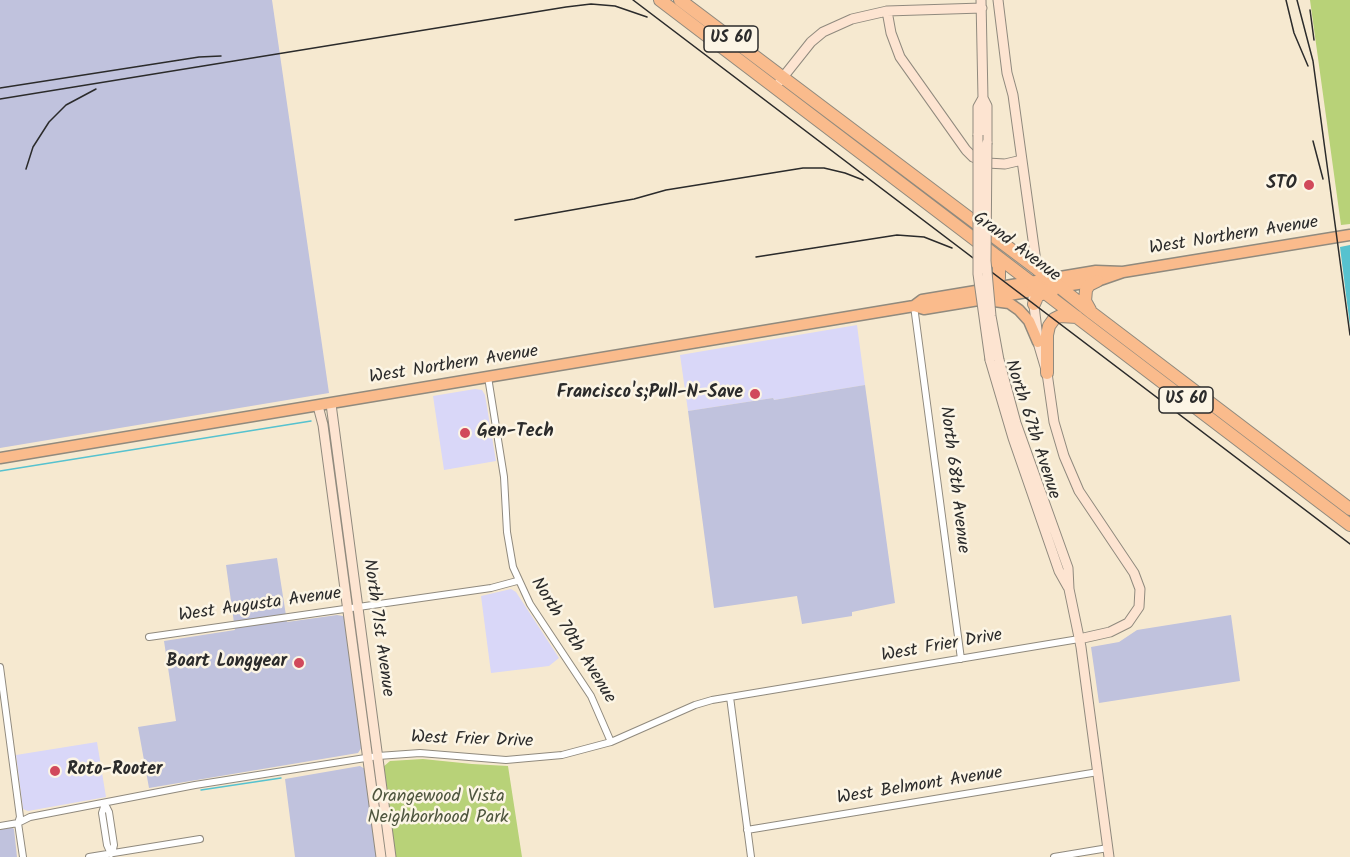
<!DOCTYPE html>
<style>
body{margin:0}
canvas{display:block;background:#f6e9d0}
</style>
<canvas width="1350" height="857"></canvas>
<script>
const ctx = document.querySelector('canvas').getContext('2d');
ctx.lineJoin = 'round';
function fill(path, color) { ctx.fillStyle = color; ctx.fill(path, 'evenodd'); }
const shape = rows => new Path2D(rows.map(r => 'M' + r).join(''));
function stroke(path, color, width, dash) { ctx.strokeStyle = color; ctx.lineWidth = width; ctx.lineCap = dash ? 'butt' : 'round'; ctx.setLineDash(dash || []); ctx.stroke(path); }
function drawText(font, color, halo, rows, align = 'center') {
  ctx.font = font + ' Kalam,sans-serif'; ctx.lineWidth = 5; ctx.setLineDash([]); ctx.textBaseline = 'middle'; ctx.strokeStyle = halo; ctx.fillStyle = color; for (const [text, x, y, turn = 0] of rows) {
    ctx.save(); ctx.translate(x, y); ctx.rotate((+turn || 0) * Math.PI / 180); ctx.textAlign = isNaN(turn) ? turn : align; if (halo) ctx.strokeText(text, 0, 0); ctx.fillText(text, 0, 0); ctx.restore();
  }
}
fill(shape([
 [857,325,865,385,774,400,773,398,688,411,680,355],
 [475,389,482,390,485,395,496,461,444,470,433,396],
 [511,589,516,592,559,658,549,666,491,673,481,596],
 [97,742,106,797,28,811,23,809,16,755]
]), '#d9d7f8');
fill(shape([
 [0,0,272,0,329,393,0,448],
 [865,385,895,603,852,612,852,616,802,624,797,596,714,608,688,411,773,398,774,400],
 [277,558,287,622,337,615,343,616,345,619,362,747,358,753,149,788,138,727,176,721,164,641,235,630,226,565],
 [1231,615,1240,681,1099,703,1091,647,1119,642,1137,630],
 [360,766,365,769,377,857,295,857,285,779],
 [11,827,14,829,17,857,0,857,0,828]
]), '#c0c2dd');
fill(shape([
 [1310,0,1350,0,1350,224,1341,225],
 [423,759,472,764,508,766,522,857,395,857,383,767,390,761]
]), '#b8d278');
fill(shape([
 [1350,245,1350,326,1340,247]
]), '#56c2cf');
stroke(shape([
 [0,471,311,421],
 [201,790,281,778]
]), '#56c2cf', 1.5);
const street = shape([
 [914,306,961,659],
 [488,377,504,477,507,532,513,567,530,604,591,696,611,742],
 [149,637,491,588,517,581],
 [0,667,20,817,18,823,23,857],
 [730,697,751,857],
 [105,804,102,813,107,845,111,854],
 [105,804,109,812,114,845,112,853],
 [0,826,18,823,30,817,195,785,378,756,420,753,506,760,562,755,611,742,695,705,712,700,1079,639],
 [747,830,1098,772],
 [89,857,200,839],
 [1054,857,1108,848]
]);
const secondary = shape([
 [981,0,983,98,987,106,987,143],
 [998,0,1007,73,1013,95,1037,269],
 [887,11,891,33,900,57,966,150,973,157,987,163,1005,164,1022,160],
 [780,81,811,42,823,32,852,19,887,11,982,8],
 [978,135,978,107,983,98],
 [1033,298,1039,346,1047,373,1054,422,1064,456,1079,491,1134,573,1140,589,1139,607,1128,623,1110,632,1079,639],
 [990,360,1013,438,1059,571,1068,587],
 [999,360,1016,423,1068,568,1069,589,1081,647,1109,857],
 [331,404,391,857],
 [318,406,323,425,381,857]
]);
const primary = shape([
 [994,301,1009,303,1019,310,1029,321,1038,342],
 [914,306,924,309,1033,291,1097,281,1123,272,1350,235],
 [0,458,914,306,922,300,1096,271,1123,272]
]);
const highway = shape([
 [660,0,1350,525],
 [680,0,1037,269,1092,313,1350,509],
 [985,289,993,287,999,278,999,266,991,254],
 [1034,304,1038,295,1052,292],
 [1090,310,1085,301,1086,290,1089,285,1097,281],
 [1047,373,1047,335,1049,326,1054,319,1060,316,1077,317]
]);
stroke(street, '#908a7e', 8);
stroke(secondary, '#908a7e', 11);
stroke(primary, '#908a7e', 13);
stroke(highway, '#908a7e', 14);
stroke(street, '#fff', 6);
stroke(secondary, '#fde4d1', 9);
stroke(primary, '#fabb8c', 10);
stroke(highway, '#fabb8c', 12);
stroke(shape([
 [633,0,1350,544],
 [1286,0,1294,33,1308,66],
 [1297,0,1313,61,1350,335],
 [1310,10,1314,40],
 [0,88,199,57,221,56],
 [0,99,566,7,591,4,615,6,647,17],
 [1313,141,1323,179],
 [26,169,33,147,49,122,66,105,96,89],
 [515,220,634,199,666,190,803,168,824,168,845,173,863,180],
 [756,257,897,235,924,237,952,248]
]), '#2b2b2b', 1.5);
const secondaryBridge = shape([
 [978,135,978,274,990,360],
 [987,143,986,261,991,316,999,360]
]);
stroke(secondaryBridge, '#908a7e', 11, []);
stroke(secondaryBridge, '#fde4d1', 9);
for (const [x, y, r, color] of [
 [1309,185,6,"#d1495b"],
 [755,394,6,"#d1495b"],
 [465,433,6,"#d1495b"],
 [299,663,6,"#d1495b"],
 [55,771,6,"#d1495b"]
]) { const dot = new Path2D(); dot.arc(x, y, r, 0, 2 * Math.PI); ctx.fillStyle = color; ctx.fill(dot); stroke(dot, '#fcf5e5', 2); }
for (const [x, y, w] of [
 [731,39,54],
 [1186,400,54]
]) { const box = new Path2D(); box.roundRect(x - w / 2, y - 13, w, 26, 4.5); ctx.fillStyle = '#fcf5e5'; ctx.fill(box); stroke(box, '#2b2b2b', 1.5); }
drawText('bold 16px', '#2b2b2b', null, [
 ["US 60",731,39],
 ["US 60",1186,400]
]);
drawText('bold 18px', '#2b2b2b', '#fcf5e5', [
 ["STO",1297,185],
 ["Francisco's;Pull-N-Save",743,394],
 ["Gen-Tech",477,433,"left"],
 ["Boart Longyear",287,663],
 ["Roto-Rooter",67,771,"left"]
], 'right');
drawText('18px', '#2b2b2b', '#fcf5e5', [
 ["West Northern Avenue",1234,237,-9],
 ["Grand Avenue",1016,248,37],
 ["West Northern Avenue",454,366,-9],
 ["North 67th Avenue",1031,430,72],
 ["North 68th Avenue",953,480,83],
 ["West Augusta Avenue",260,606,-8],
 ["North 71st Avenue",377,628,82],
 ["North 70th Avenue",572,641,58],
 ["West Frier Drive",942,647,-10],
 ["West Frier Drive",472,741,2],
 ["West Belmont Avenue",920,787,-9]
]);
drawText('18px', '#4e553e', '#fcf5e5', [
 ["Orangewood Vista",438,798],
 ["Neighborhood Park",438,819]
]);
</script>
